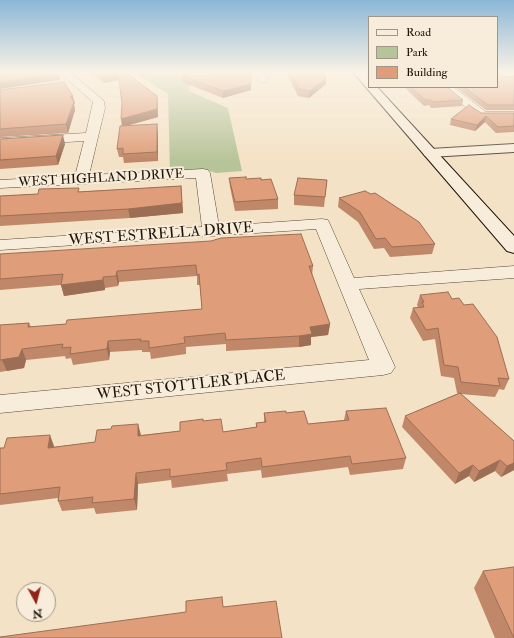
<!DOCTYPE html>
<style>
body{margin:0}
#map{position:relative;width:514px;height:638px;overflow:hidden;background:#f4e2c6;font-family:"IM FELL Double Pica",serif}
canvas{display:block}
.legend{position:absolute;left:368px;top:16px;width:130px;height:72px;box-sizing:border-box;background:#f8ecda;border:1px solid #a19687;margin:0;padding:5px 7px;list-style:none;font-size:12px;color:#1e140a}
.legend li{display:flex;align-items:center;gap:8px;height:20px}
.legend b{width:20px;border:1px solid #a19687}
.north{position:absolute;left:16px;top:582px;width:40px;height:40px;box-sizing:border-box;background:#f8ecda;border:1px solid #a19687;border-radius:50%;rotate:173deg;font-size:11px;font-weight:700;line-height:16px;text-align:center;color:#1e140a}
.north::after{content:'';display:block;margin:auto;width:14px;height:18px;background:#8f2418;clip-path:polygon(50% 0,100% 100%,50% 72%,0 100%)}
</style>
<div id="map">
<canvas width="514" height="638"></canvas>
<ul class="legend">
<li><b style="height:5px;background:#f8ecda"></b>Road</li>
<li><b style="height:11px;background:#b6c499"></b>Park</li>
<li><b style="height:11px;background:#df9d79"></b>Building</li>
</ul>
<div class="north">N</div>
</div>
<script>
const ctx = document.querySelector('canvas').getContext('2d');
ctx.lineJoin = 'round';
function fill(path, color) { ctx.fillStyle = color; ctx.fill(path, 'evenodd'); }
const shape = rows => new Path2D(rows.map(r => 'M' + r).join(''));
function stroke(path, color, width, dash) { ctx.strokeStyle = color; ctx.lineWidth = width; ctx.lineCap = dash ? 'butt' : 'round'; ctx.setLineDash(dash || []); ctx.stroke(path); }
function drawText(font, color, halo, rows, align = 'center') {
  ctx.font = font + ' "IM FELL Double Pica",serif'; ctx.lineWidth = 4; ctx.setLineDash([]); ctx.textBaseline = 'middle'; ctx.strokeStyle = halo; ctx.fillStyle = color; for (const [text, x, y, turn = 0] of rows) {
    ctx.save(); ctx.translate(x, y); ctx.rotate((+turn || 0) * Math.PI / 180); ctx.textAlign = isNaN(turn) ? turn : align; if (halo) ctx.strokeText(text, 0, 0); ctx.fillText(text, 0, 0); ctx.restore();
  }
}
fill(shape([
 [133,72,196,72,189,74,189,91,228,108,242,171,216,173,204,169,170,171,168,94]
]), '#b6c499');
const minor = shape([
 [59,72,70,72,104,101,105,108,89,175,203,169,208,170,210,173,219,226,322,219,328,220,354,278,514,266,514,278,359,289,395,367,391,373,383,375,0,413,0,395,369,360,316,229,0,250,0,240,202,227,196,178,0,188,0,180,75,176,84,141,0,146,0,138,86,133,93,102,59,72],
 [261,72,271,72,266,82,262,83,257,80,261,72],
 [441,87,453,87,486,112,514,112,514,118,479,118,441,87]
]);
const tertiary = shape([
 [514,144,514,152,430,157,425,156,423,153,425,150,430,149,514,144]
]);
const secondary = shape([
 [353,72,364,72,369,78,369,87,377,87,514,236,514,253,507,251,353,72]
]);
stroke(minor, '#544839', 1);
stroke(tertiary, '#544839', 2);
stroke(secondary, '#1e140a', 2);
fill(minor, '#f8ecda');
fill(tertiary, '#f8ecda');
fill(secondary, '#f8ecda');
fill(shape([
 [90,72,125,72,157,96,158,117,126,126,158,133,158,161,124,163,123,157,119,157,117,149,122,126,122,103,119,80,104,83],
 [209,72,250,72,251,76,251,90,223,98,182,82,182,76,210,75],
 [286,72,323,72,326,84,309,98,298,96],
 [497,72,514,72,514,73,502,74,499,75,503,77,514,76,514,110,486,110,455,87,497,87],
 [404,87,447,87,463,100,462,106,431,108,429,105,424,106],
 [0,90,75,103,74,104,75,110,68,133,0,137],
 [481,113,514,113,514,132,496,133,485,122,475,131,450,125,451,119],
 [0,139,65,144,58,165,0,169],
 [229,178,261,180,278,199,278,209,235,211,230,187],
 [327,180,324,207,294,205,294,195],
 [181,186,183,213,130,218,0,226,0,196],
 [339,198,435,244,432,254,390,257,384,248,374,249,358,222,338,207],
 [0,254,313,266,312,276,330,324,328,335,311,337,311,345,299,347,226,351,226,344,186,347,186,354,151,359,150,352,142,352,142,350,110,352,109,360,73,365,71,358,66,359,65,356,26,360,24,368,0,372,0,325,29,323,31,327,66,324,202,309,200,285,197,285,197,276,119,282,118,286,105,288,105,290,64,296,61,285,0,290],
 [420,295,509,379,504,390,499,389,495,397,461,394,514,441,514,470,501,477,495,471,474,482,469,476,455,484,402,427,405,416,459,393,457,393,454,378,441,376,435,339,423,341,410,318,413,308,418,307,417,305],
 [346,411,406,458,403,469,350,475,348,467,262,478,261,470,227,474,228,481,172,488,171,480,138,484,137,510,96,514,94,508,62,511,58,501,58,498,0,505,0,448,54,446,54,447,95,442,141,435,180,431,203,421,223,432,256,427,256,423,264,423,264,413,286,413,308,424,344,420],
 [483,571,514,638,495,638,474,588]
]), '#c08768');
fill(shape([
 [497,72,502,72,502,74,497,76],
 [59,73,60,80,0,89,0,82],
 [118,73,119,80,104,83,102,76],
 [326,78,326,84,309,98,310,91],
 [251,84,251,90,223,98,223,91],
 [70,96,73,96,75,103,74,104,75,110,68,133,66,124],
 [157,96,158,117,122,127,121,119],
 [486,116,485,122,475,131,477,125],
 [157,124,158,133,158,161,157,152],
 [63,135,65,144,58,165,56,156],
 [181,186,183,213,130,218,128,209],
 [117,271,119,282,118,286,116,276],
 [103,277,105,288,105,290,64,296,61,285],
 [330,324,328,335,311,337,311,345,299,347,299,336,310,327],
 [108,341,110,352,109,360,107,349],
 [22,349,26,360,24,368,7,371,2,360],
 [138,424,141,435,140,447,138,436],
 [50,435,54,446,52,459,48,448],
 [500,460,495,471,474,482,479,471],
 [514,463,514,470,501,477,507,466],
 [473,465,469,476,455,484,459,473],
 [136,473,138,484,137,510,134,499]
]), '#9c6e55');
const building = shape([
 [0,72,58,72,59,73,0,82,0,72],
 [98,72,125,72,157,96,157,109,121,119,122,103,118,73,102,76,98,72],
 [211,72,250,72,251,76,251,84,223,91,182,76,212,75,211,72],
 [290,72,323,72,326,78,310,91,299,89,290,72],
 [497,72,498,72,498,74,503,77,514,76,514,105,488,105,464,87,497,87,497,72],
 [64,82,73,96,70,96,74,102,66,124,0,129,0,90,64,82],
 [411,87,447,87,463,100,433,102,430,100,425,100,411,87],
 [469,105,481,113,514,113,514,126,498,127,486,116,477,125,451,119,469,105],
 [157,124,157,152,123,154,123,148,117,149,120,126,157,124],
 [63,135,56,156,0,160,0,139,63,135],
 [246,177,246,179,261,178,261,180,271,179,278,199,235,202,229,178,246,177],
 [298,178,327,180,325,197,294,195,298,178],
 [181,186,182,203,128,209,0,216,0,196,38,194,39,189,79,188,78,192,181,186],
 [365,191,371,194,375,193,419,222,435,244,392,247,385,238,376,239,360,212,339,198,365,191],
 [301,234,313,266,309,266,330,324,310,327,312,334,299,336,226,340,225,333,184,337,185,343,149,348,149,341,140,341,141,339,108,341,107,349,70,354,71,347,62,348,63,344,22,349,19,357,0,360,0,325,29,323,28,327,66,324,67,320,202,309,199,274,197,275,196,265,117,271,116,276,103,277,103,280,61,285,63,274,0,279,0,254,211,241,221,238,301,234],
 [448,292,452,299,459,298,464,305,473,304,497,337,509,379,498,378,500,386,461,382,458,367,444,365,438,328,426,330,413,308,424,307,422,302,424,302,420,295,448,292],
 [460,393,514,441,514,463,507,466,500,460,479,471,473,465,459,473,405,416,460,393],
 [386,408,406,458,352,464,350,456,262,467,261,458,226,463,227,470,170,477,170,469,136,473,134,499,92,503,93,497,58,501,60,487,0,494,0,448,4,448,7,438,50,435,48,448,95,442,97,430,111,429,112,426,138,424,138,436,180,431,180,422,203,419,203,421,221,419,223,432,257,427,256,423,266,422,264,413,286,411,286,413,304,411,308,424,349,420,346,411,386,408],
 [514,567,514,638,483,571,514,567],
 [222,597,223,607,276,601,282,638,0,638,0,637,186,612,186,601,222,597]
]);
fill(building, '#df9d79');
stroke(building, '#9c6e55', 1);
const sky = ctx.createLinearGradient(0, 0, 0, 161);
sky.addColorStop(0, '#8bb7d7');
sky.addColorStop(0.45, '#faf2e5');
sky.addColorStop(1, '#faf2e500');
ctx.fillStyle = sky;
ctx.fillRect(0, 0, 514, 161);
drawText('13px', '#1e140a', '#f8ecda', [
 ["WEST HIGHLAND DRIVE",101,179,-3]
]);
drawText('15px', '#1e140a', '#f8ecda', [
 ["WEST ESTRELLA DRIVE",161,235,-4],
 ["WEST STOTTLER PLACE",191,386,-6]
]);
</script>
